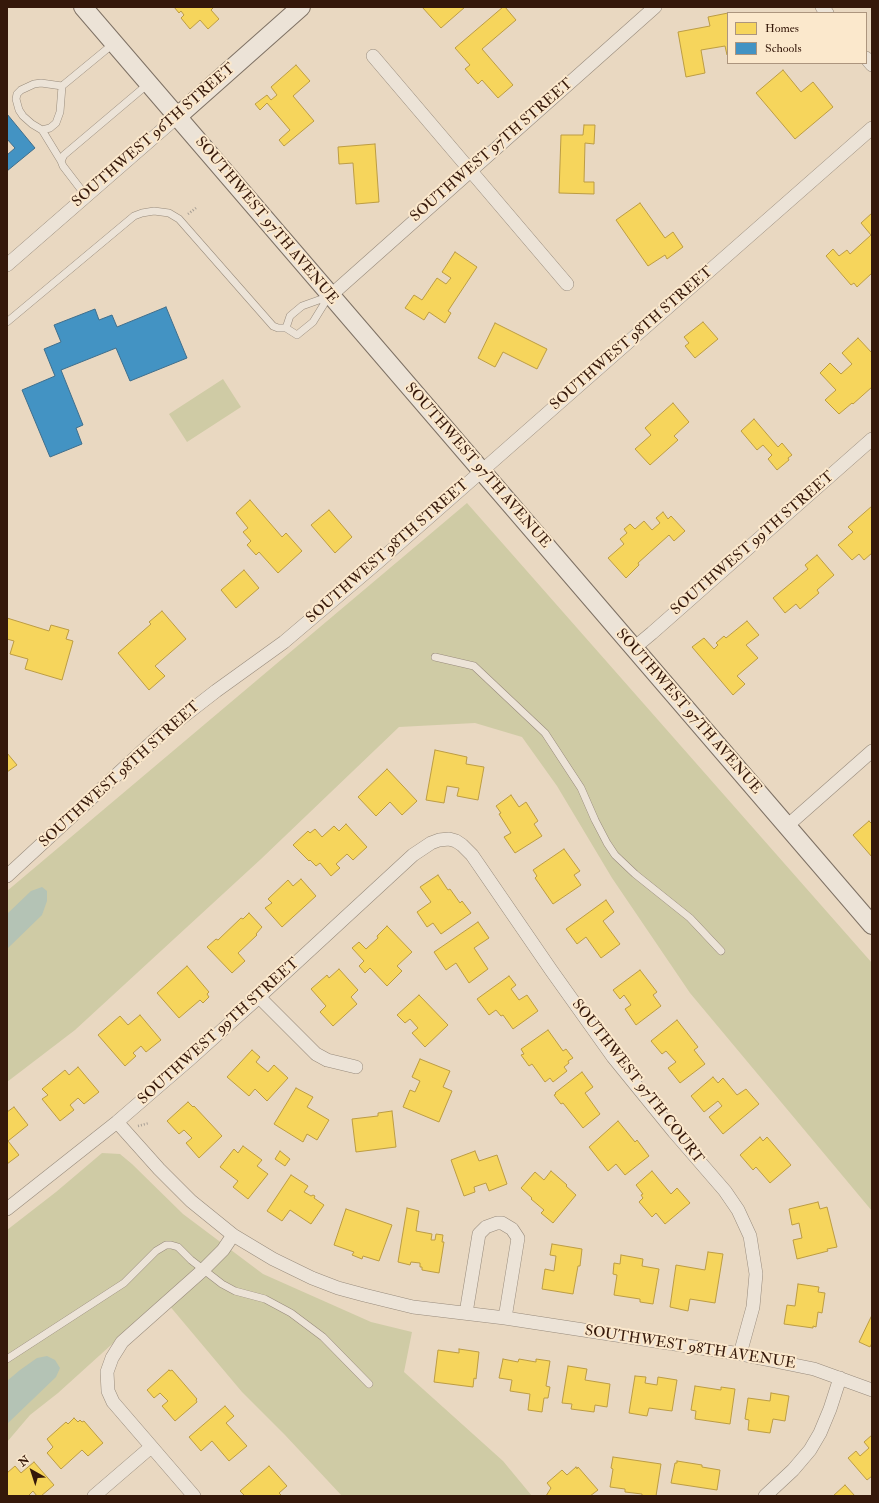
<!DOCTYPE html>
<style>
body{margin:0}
#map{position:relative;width:879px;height:1503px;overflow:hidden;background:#e9d8c1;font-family:"IM FELL Double Pica",serif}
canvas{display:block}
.frame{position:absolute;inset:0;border:8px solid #35180a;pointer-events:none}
.legend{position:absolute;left:727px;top:12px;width:140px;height:52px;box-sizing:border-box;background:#fbe8cc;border:1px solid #ac957e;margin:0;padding:5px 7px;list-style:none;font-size:12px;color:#35180a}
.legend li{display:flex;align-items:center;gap:8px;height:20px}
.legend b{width:20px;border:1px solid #ac957e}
.north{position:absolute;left:12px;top:1451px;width:40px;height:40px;-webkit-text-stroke:3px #fbe8cc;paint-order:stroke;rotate:321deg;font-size:11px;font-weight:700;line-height:16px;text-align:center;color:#35180a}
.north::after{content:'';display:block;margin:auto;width:14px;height:18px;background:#35180a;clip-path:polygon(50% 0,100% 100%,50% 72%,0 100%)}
</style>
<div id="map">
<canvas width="879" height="1503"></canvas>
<div class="frame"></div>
<ul class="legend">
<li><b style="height:11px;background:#f6d55c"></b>Homes</li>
<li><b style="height:11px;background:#4393c3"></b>Schools</li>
</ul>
<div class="north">N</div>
</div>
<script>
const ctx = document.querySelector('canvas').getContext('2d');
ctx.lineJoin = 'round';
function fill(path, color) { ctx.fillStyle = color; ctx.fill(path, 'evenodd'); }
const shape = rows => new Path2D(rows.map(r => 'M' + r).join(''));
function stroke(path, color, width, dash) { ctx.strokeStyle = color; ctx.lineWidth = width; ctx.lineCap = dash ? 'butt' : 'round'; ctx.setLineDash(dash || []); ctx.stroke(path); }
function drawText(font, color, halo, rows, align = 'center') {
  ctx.font = font + ' "IM FELL Double Pica",serif'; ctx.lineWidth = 4; ctx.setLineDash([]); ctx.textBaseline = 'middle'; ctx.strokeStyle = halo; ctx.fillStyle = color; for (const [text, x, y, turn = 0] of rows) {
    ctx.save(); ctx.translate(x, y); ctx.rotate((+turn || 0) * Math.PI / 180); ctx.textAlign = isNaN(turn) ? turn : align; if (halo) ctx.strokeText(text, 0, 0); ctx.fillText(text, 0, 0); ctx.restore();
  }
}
fill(shape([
 [223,379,241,407,187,442,169,414],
 [467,503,872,963,872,1211,690,993,612,878,557,786,522,737,475,723,399,727,261,859,75,1030,7,1082,7,891],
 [102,1153,120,1154,132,1164,183,1214,263,1274,371,1322,412,1332,404,1372,503,1461,532,1496,342,1496,285,1435,242,1392,163,1298,58,1393,30,1415,7,1442,7,1230,56,1192]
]), '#cfcba5');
fill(shape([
 [42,887,47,891,47,901,42,915,7,949,7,914,31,891],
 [47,1356,55,1360,60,1368,56,1377,7,1424,7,1381,20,1370,37,1358]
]), '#b4c3b5');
const homes = shape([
 [174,7,214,7,211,10,219,19,208,29,200,20,190,29,181,18,184,15,181,11,179,13,174,7],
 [422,7,465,7,441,28,422,7],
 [503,7,505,7,516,20,482,49,513,85,498,98,482,80,478,84,465,69,470,65,455,48,503,7],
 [728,13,728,55,727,55,725,46,701,50,705,73,686,77,678,32,710,26,708,17,728,13],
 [296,65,310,81,293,96,314,121,284,146,279,140,290,130,267,103,260,110,255,104,267,95,271,100,277,95,271,87,296,65],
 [783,70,801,92,813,82,833,107,795,139,756,93,783,70],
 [584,125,595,125,594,144,585,143,584,182,594,182,594,194,559,193,561,135,583,135,584,125],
 [375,144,379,202,356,204,353,163,339,164,338,147,375,144],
 [640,203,665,238,673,232,683,247,667,259,665,255,648,266,616,220,640,203],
 [872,213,872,273,857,287,854,283,851,285,826,256,833,249,839,256,847,250,850,254,871,235,861,223,872,213],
 [455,252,477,267,448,311,451,313,445,323,429,312,424,320,405,308,414,295,422,300,437,278,446,284,451,278,442,272,455,252],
 [703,322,718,339,695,358,685,346,689,343,684,337,703,322],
 [495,323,547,349,537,369,503,352,495,367,478,358,495,323],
 [858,338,872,353,872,387,853,404,852,403,839,414,825,400,836,390,820,373,830,363,841,374,852,364,842,353,858,338],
 [673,403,689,422,674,436,678,440,650,465,635,449,651,435,645,428,673,403],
 [754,419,778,447,782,443,792,455,788,458,789,460,777,470,768,459,772,455,763,445,757,450,741,431,754,419],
 [250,500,282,537,286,533,302,551,278,573,259,552,256,555,247,545,251,541,243,532,248,528,236,513,250,500],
 [872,506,872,553,864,560,859,554,852,560,838,545,853,532,848,527,872,506],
 [329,510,352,537,335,553,311,525,329,510],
 [663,512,668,519,671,516,685,531,674,541,669,535,638,563,639,565,626,578,608,558,624,544,620,539,627,533,624,529,630,524,635,529,644,521,652,530,660,523,656,518,663,512],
 [817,555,834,575,817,590,819,593,800,609,796,604,785,613,773,598,808,569,805,565,817,555],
 [244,570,259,588,236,608,221,590,244,570],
 [162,611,186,639,155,666,165,676,149,690,118,653,151,624,149,622,162,611],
 [7,618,49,631,51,625,69,630,66,639,73,641,62,680,25,669,28,659,10,654,14,641,7,639,7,618],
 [747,621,759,635,746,645,758,658,737,676,745,684,733,695,692,647,704,638,714,649,718,645,716,643,724,636,726,638,747,621],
 [435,750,467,757,466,764,484,767,478,800,457,796,459,788,447,786,444,803,426,800,435,750],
 [7,753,17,765,7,772,7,753],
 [387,769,417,801,402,815,390,802,376,816,358,797,387,769],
 [511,795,519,807,526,802,538,821,534,824,542,836,515,853,504,837,511,833,499,814,501,813,496,806,511,795],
 [869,821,872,824,872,857,853,835,869,821],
 [346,824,367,847,353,860,347,854,336,864,340,868,331,876,320,863,316,866,310,860,309,861,293,845,308,831,310,833,315,829,322,837,334,826,339,831,346,824],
 [564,849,580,871,574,875,581,885,553,904,535,878,537,876,533,870,564,849],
 [438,875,448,890,450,889,460,903,462,901,471,913,441,934,433,923,427,927,417,912,431,902,420,887,438,875],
 [301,879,316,896,282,927,265,908,272,903,268,899,288,880,293,886,301,879],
 [606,900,614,912,603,921,620,944,601,958,586,937,577,944,566,929,606,900],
 [249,913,262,927,256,934,257,935,238,953,245,961,232,973,207,947,216,939,218,940,241,918,243,919,249,913],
 [478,922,489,938,474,948,488,969,469,983,456,963,446,970,434,952,478,922],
 [387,926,412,952,397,966,402,971,387,986,370,968,365,973,359,966,364,961,352,948,359,942,366,949,378,938,377,936,387,926],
 [187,966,209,992,207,994,209,997,203,1003,200,1000,179,1018,157,993,187,966],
 [339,969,358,990,351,997,357,1004,333,1026,320,1012,326,1006,311,989,327,975,329,978,339,969],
 [640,970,657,992,653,995,661,1006,636,1025,625,1009,631,1005,624,995,620,999,613,990,640,970],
 [509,976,516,985,511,989,519,1000,527,995,538,1011,513,1029,503,1015,501,1016,496,1010,489,1015,477,999,509,976],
 [419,995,448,1025,425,1047,412,1033,418,1028,410,1019,405,1023,397,1015,419,995],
 [140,1015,161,1040,146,1052,141,1046,133,1053,136,1056,125,1066,98,1035,120,1016,128,1025,140,1015],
 [677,1020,698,1047,694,1050,705,1064,680,1083,668,1068,676,1062,666,1051,662,1054,651,1041,677,1020],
 [548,1030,563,1051,566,1049,573,1058,568,1061,569,1063,564,1067,567,1071,553,1082,550,1078,545,1082,532,1064,529,1066,521,1055,524,1054,521,1049,548,1030],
 [252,1050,260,1057,256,1062,268,1072,274,1065,288,1078,267,1101,255,1089,249,1096,227,1077,252,1050],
 [420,1059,450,1071,443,1087,452,1091,439,1122,403,1107,410,1090,415,1092,420,1081,412,1077,420,1059],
 [78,1067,99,1092,84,1104,78,1098,70,1105,74,1110,60,1121,42,1099,48,1095,42,1089,65,1070,69,1075,78,1067],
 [582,1072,593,1087,585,1093,600,1114,583,1128,563,1103,561,1104,554,1095,556,1094,555,1093,582,1072],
 [713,1077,718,1083,723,1078,737,1095,746,1089,759,1104,723,1134,709,1117,722,1106,718,1101,704,1112,691,1096,713,1077],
 [296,1088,313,1097,307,1107,329,1120,317,1140,307,1134,303,1142,274,1124,296,1088],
 [188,1102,193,1107,194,1106,222,1136,199,1158,186,1143,192,1138,184,1130,179,1134,167,1121,188,1102],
 [14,1107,28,1125,8,1141,19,1155,7,1164,7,1112,14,1107],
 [392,1111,396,1147,356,1152,352,1119,378,1116,378,1113,392,1111],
 [618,1121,635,1142,637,1140,649,1156,625,1175,616,1164,608,1171,589,1147,618,1121],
 [760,1137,763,1141,767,1137,791,1165,770,1183,756,1167,753,1170,740,1155,760,1137],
 [243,1146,262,1160,257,1166,268,1174,248,1199,233,1187,238,1181,220,1167,234,1149,238,1153,243,1146],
 [280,1151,290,1159,285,1166,275,1159,280,1151],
 [475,1151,479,1161,497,1155,507,1184,489,1191,486,1183,474,1187,475,1192,464,1196,451,1160,475,1151],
 [551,1171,567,1185,566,1186,576,1195,553,1223,541,1213,544,1210,531,1199,532,1198,521,1188,535,1172,544,1180,551,1171],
 [652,1171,671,1194,677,1188,690,1203,665,1224,656,1213,652,1217,639,1202,643,1198,641,1195,643,1194,636,1185,652,1171],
 [291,1175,308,1186,304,1192,311,1196,313,1195,315,1196,314,1198,324,1205,311,1224,290,1210,282,1221,267,1211,291,1175],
 [818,1202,820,1209,827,1207,837,1247,827,1249,828,1251,797,1259,793,1240,802,1238,799,1223,792,1225,789,1209,818,1202],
 [407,1208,419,1211,416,1231,432,1234,431,1240,435,1240,436,1234,443,1235,442,1242,444,1242,439,1273,422,1270,422,1267,420,1267,420,1263,411,1262,410,1265,398,1262,407,1208],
 [346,1209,392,1225,379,1261,363,1256,362,1259,352,1255,354,1252,334,1245,346,1209],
 [552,1244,582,1249,580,1266,578,1266,573,1294,542,1289,545,1269,554,1271,556,1256,550,1255,552,1244],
 [708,1252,723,1254,715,1303,690,1299,688,1311,670,1307,676,1265,705,1270,708,1252],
 [621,1255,643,1259,642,1266,659,1269,653,1304,640,1302,640,1299,614,1295,617,1275,613,1274,614,1263,620,1264,621,1255],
 [798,1284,819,1287,818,1292,825,1293,822,1313,818,1312,816,1327,813,1326,813,1328,784,1324,787,1305,795,1306,798,1284],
 [872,1315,872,1343,870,1347,859,1342,872,1315],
 [459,1349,479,1352,476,1379,474,1378,473,1387,434,1382,438,1350,459,1353,459,1349],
 [503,1359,518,1362,519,1359,536,1362,536,1359,550,1361,546,1386,550,1387,548,1398,544,1398,542,1412,528,1410,530,1394,510,1391,512,1380,499,1378,503,1359],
 [568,1366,587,1369,585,1380,610,1384,607,1407,595,1405,594,1412,571,1409,572,1404,562,1403,568,1366],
 [169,1370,170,1371,172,1370,197,1399,196,1400,197,1402,175,1421,162,1406,168,1401,160,1393,154,1398,147,1390,169,1370],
 [635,1376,646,1377,645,1383,657,1385,658,1377,677,1380,672,1411,649,1408,647,1416,629,1413,635,1376],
 [695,1386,721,1390,721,1387,735,1389,730,1424,695,1419,696,1411,691,1410,695,1386],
 [771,1393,789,1396,785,1421,773,1419,770,1433,748,1430,749,1420,745,1419,748,1398,770,1401,771,1393],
 [225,1406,234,1416,226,1423,247,1446,229,1461,212,1441,201,1451,189,1437,225,1406],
 [74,1418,78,1422,80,1420,82,1422,84,1421,103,1443,88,1456,82,1450,61,1469,47,1453,53,1447,47,1439,66,1422,68,1424,74,1418],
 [872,1435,872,1476,867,1480,848,1458,856,1451,860,1456,869,1448,864,1442,872,1435],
 [613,1457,661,1464,656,1496,642,1496,642,1494,625,1492,625,1489,610,1487,613,1469,611,1468,613,1457],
 [677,1461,702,1465,702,1467,720,1470,717,1490,671,1483,675,1463,677,1463,677,1461],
 [34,1462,54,1485,41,1496,37,1496,33,1491,28,1496,7,1496,7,1473,15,1466,21,1473,34,1462],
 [269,1466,287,1486,279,1493,282,1496,245,1496,240,1491,269,1466],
 [576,1467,577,1469,578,1467,598,1490,590,1496,546,1496,551,1488,547,1483,562,1470,567,1475,576,1467],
 [845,1485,855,1496,833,1496,845,1485]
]);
fill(homes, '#f6d55c');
stroke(homes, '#bc9c43', 1);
const schools = shape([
 [7,114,35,148,7,171,7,155,15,148,7,139,7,114],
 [166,307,187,358,130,381,116,348,61,370,83,425,76,428,82,444,50,457,22,390,55,376,44,349,61,342,54,325,95,309,99,320,112,315,117,327,166,307]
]);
fill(schools, '#4393c3');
stroke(schools, '#3f6e8c', 1);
const lane = shape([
 [62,86,60,112,56,123,50,128,42,130,32,124,23,116,19,110,16,99,17,94,21,90,34,84,41,83,62,86,113,44],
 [42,130,61,161],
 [86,196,63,166,61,161,64,155,148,84],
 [7,322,134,216,142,213,154,211,169,213,179,219,273,326,278,328,286,328,297,335,313,322,329,296],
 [286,328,290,316,302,306,330,296],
 [435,657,474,666,545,733,581,788,595,820,607,843,615,855,635,874,690,918,721,951],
 [7,1359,124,1283,156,1251,166,1245,171,1245,178,1247,191,1260,222,1284,235,1291,265,1299,291,1313,323,1337,369,1384]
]);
const street = shape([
 [822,7,827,13],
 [373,56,567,284],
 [866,58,872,65],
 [7,265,177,117],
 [330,296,655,7],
 [634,648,652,633,872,439],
 [787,826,872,751],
 [7,876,162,733,216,691,284,642,377,563,872,128],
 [259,997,316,1054,327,1060,356,1067],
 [117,1122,159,1169,191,1201,233,1235,273,1259,312,1278,338,1288,364,1295,413,1307,505,1318,740,1354,814,1369,872,1390],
 [7,1209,117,1122,190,1059,259,997,413,855,431,843,439,840,449,839,456,841,462,845,472,855,551,970,613,1057,674,1132,725,1191,738,1210,750,1236,756,1274,753,1307,740,1354],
 [466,1313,479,1234,486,1227,497,1223,502,1223,512,1229,518,1238,505,1318],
 [94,1496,151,1447],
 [194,1496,113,1402,108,1391,107,1372,112,1358,122,1342,203,1270,223,1250,233,1235],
 [765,1496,793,1470,810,1450,820,1433,830,1409,840,1378]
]);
const secondary = shape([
 [83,7,872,925],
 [177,117,301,7]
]);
stroke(lane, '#988b7c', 8);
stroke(street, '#988b7c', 14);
stroke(secondary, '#7e7164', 20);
stroke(shape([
 [188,214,196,208],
 [138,1126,149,1123]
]), '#a89f95', 2.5, [1, 2]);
stroke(lane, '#ece3d7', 7);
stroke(street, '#ece3d7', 13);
stroke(secondary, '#ece3d7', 18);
drawText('15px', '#35180a', '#fbe8cc', [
 ["SOUTHWEST 96TH STREET",154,136,-41],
 ["SOUTHWEST 97TH STREET",492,151,-41],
 ["SOUTHWEST 97TH AVENUE",266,221,50],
 ["SOUTHWEST 98TH STREET",632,339,-41],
 ["SOUTHWEST 97TH AVENUE",477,466,49],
 ["SOUTHWEST 99TH STREET",753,544,-41],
 ["SOUTHWEST 98TH STREET",388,552,-41],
 ["SOUTHWEST 97TH AVENUE",688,712,49],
 ["SOUTHWEST 98TH STREET",120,775,-42],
 ["SOUTHWEST 99TH STREET",219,1032,-42],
 ["SOUTHWEST 97TH COURT",637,1082,52],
 ["SOUTHWEST 98TH AVENUE",690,1348,9]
]);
</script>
